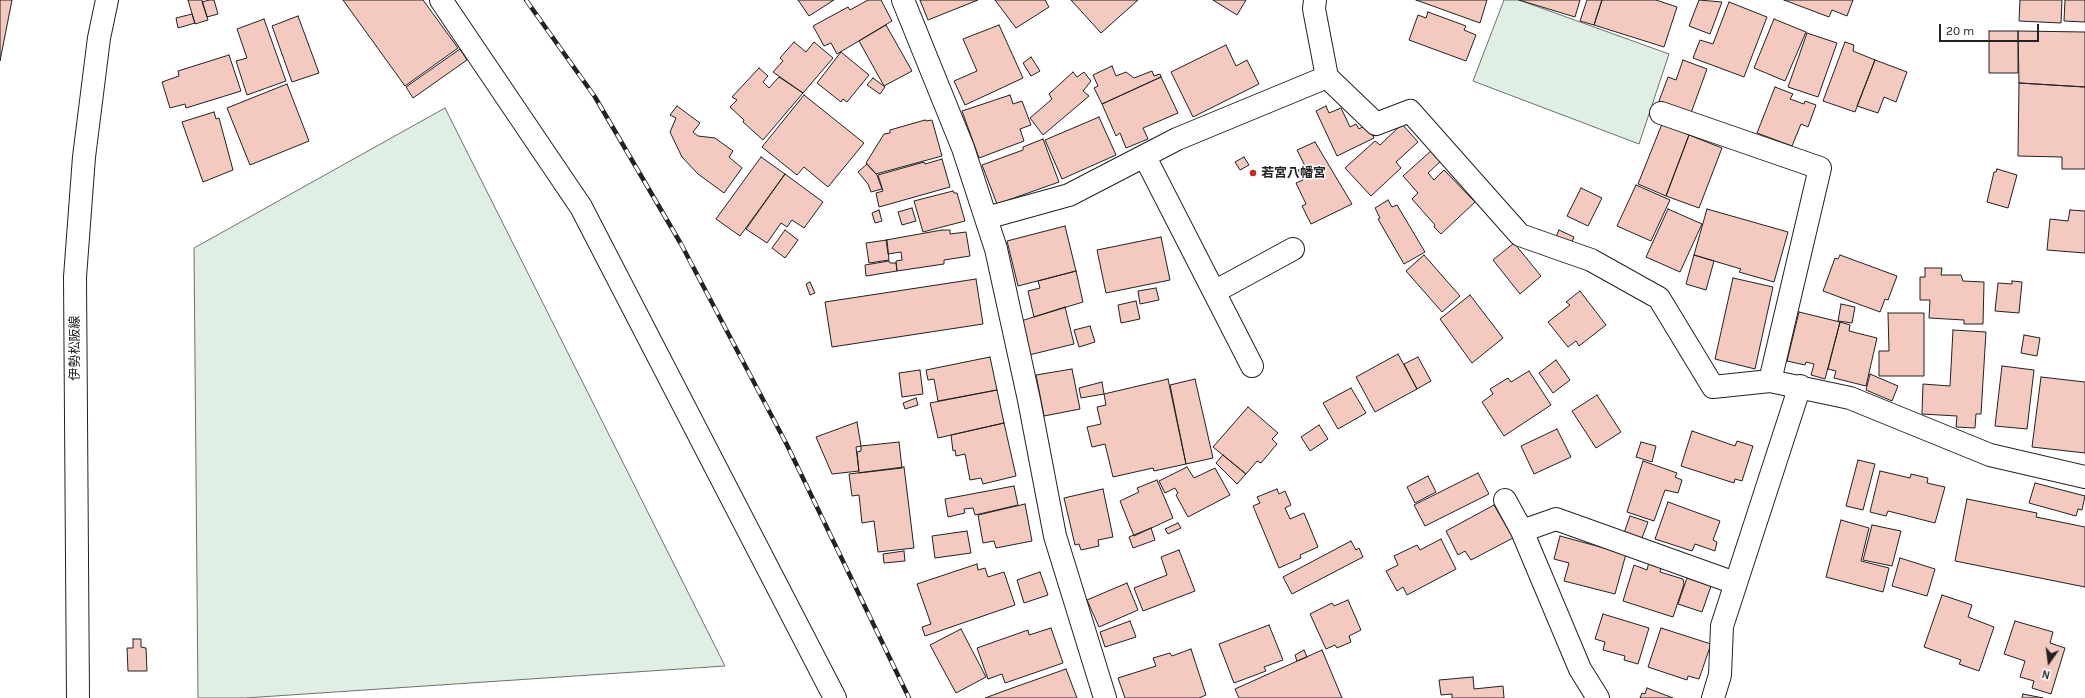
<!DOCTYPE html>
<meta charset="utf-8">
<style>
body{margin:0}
#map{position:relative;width:2085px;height:698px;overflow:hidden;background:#fff;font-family:Karla,sans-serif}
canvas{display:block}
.north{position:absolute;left:2029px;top:642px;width:40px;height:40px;-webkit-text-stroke:3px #fff;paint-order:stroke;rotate:194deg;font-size:11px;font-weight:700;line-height:16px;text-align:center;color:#222}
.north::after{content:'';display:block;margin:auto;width:14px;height:18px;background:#222;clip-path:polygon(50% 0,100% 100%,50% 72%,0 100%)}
.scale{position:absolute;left:1939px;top:24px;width:100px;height:18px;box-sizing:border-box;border:2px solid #222;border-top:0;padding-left:5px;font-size:12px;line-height:14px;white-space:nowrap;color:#222;-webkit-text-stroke:3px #fff;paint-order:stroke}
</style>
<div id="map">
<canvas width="2085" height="698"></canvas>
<div class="north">N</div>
<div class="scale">20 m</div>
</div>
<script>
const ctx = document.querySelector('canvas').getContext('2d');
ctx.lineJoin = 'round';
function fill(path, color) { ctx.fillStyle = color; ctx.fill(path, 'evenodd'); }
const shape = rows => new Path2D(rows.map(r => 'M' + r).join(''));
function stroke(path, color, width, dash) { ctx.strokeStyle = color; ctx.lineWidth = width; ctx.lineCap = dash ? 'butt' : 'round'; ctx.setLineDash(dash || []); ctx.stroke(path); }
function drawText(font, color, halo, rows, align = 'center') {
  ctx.font = font + ' Karla,"Noto Sans JP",sans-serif'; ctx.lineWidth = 3; ctx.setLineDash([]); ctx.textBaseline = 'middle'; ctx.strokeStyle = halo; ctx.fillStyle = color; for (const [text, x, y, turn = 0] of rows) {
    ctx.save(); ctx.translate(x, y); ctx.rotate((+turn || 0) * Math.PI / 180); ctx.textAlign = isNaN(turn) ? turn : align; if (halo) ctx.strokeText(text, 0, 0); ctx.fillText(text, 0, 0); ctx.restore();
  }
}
const green = shape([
 [1504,0,1519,0,1669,54,1639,144,1473,81,1504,0],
 [445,108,725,666,245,698,198,698,194,248,445,108]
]);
fill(green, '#e0efe3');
stroke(green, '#6f6f6f', 1);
const building = shape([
 [0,0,12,0,0,61,0,0],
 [188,0,202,0,208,20,195,24,188,0],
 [209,0,214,0,218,14,207,17,202,2,209,0],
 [343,0,423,0,458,48,405,86,343,0],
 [798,0,834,0,809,16,798,0],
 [868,0,881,0,892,21,837,54,831,43,824,46,813,26,848,7,850,10,868,0],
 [920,0,978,0,928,20,920,0],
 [995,0,1045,0,1049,7,1016,28,995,0],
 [1071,0,1138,0,1101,33,1071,0],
 [1213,0,1246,0,1237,15,1213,0],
 [1416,0,1487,0,1480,23,1416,0],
 [1519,0,1580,0,1575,17,1519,0],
 [1587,0,1602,0,1594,25,1580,21,1587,0],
 [1602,0,1656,0,1677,7,1664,47,1594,25,1602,0],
 [1699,0,1722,2,1710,34,1689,26,1699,0],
 [1784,0,1853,0,1847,16,1832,10,1829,17,1784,0],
 [2020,0,2062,0,2061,23,2019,21,2020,0],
 [2065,0,2085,0,2085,22,2064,21,2065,0],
 [1729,2,1767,17,1744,77,1693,58,1700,40,1713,44,1729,2],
 [1428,12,1466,26,1464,30,1476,35,1466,61,1409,40,1418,15,1426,18,1428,12],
 [192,14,195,23,178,28,176,18,192,14],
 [298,16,319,73,292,82,272,26,298,16],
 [264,19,286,81,247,95,236,61,247,58,237,29,264,19],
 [1774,19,1806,32,1785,81,1754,68,1774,19],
 [886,25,912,71,884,86,859,41,886,25],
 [999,25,1023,78,965,105,954,81,977,71,963,39,999,25],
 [1989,31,2018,31,2018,73,1989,73,1989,31],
 [2018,31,2085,32,2085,87,2019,83,2018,31],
 [1807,33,1837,43,1818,97,1788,87,1807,33],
 [794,42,806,52,814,42,833,58,803,93,773,72,783,61,780,58,794,42],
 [1845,42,1854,45,1853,51,1875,60,1855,112,1823,101,1845,42],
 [1226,45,1236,66,1247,60,1259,84,1193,117,1171,72,1226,45],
 [460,49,467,60,413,98,406,87,460,49],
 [841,52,869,75,847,102,843,99,841,102,817,83,841,52],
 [229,55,241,91,186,108,185,104,170,108,162,82,179,76,178,71,229,55],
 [1031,57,1040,71,1031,76,1023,63,1031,57],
 [1683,60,1707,69,1691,113,1659,101,1668,77,1676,80,1683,60],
 [1875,60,1907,72,1896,102,1884,97,1878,113,1857,106,1875,60],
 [1112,66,1116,76,1126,72,1134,78,1152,71,1154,76,1160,74,1161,77,1102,104,1094,88,1098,86,1093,75,1112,66],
 [759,68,768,76,763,82,769,88,779,77,803,93,763,140,743,122,744,120,730,107,737,100,732,97,759,68],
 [1073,72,1077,77,1084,72,1091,81,1083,91,1089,96,1043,135,1030,118,1052,99,1049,94,1073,72],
 [1161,77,1178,113,1143,128,1148,139,1126,148,1120,133,1116,136,1102,104,1161,77],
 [873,78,885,87,880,94,867,85,873,78],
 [2019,83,2085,87,2085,169,2062,169,2062,157,2018,156,2019,83],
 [287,84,309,141,250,165,227,108,287,84],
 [1775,87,1793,94,1790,99,1804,104,1805,101,1816,105,1808,127,1801,124,1792,146,1757,133,1775,87],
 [804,95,864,143,828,187,804,167,797,175,762,147,804,95],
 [1010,95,1013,104,1022,101,1031,125,1020,129,1024,141,979,158,962,111,1010,95],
 [677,106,700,123,693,132,698,136,715,138,733,151,729,157,742,168,724,193,698,174,682,157,670,132,676,118,670,115,677,106],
 [1326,106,1329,113,1341,108,1350,127,1356,124,1359,129,1364,126,1367,131,1370,129,1374,138,1337,156,1316,111,1326,106],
 [214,112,216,119,219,118,233,170,203,182,182,122,214,112],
 [1099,117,1116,155,1062,179,1045,140,1099,117],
 [925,120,926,121,932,120,942,156,876,174,866,163,884,134,890,133,890,130,925,120],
 [1402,124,1418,142,1396,162,1401,168,1371,196,1345,168,1375,141,1380,145,1402,124],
 [1662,124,1689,135,1666,196,1638,184,1662,124],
 [1689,135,1722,148,1699,208,1666,196,1689,135],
 [1043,139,1059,182,997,204,982,165,1023,150,1023,147,1043,139],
 [1315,142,1352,204,1311,224,1302,206,1306,204,1296,183,1303,180,1298,170,1305,166,1297,150,1315,142],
 [1432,150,1442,160,1428,173,1434,180,1444,170,1475,202,1441,234,1434,227,1435,225,1412,199,1418,193,1403,176,1432,150],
 [761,157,785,174,740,236,716,219,761,157],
 [1244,157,1249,165,1240,170,1235,162,1244,157],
 [942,159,950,187,879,207,876,193,883,191,878,175,924,162,925,164,942,159],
 [867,164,877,175,882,189,871,192,868,184,858,172,867,164],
 [1997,169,2017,175,2008,208,1987,202,1994,172,1996,172,1997,169],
 [785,174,823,202,804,228,792,220,787,227,781,223,767,243,746,229,785,174],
 [1636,185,1670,200,1651,241,1617,226,1636,185],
 [1581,188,1602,198,1588,226,1567,216,1581,188],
 [953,191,954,193,957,193,965,221,923,232,914,201,953,191],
 [1388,200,1392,207,1397,205,1425,252,1404,264,1378,219,1380,218,1375,208,1388,200],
 [912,208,916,221,902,225,898,212,912,208],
 [1668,209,1702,224,1680,272,1646,257,1668,209],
 [1707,209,1788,232,1774,282,1739,272,1741,269,1694,255,1707,209],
 [879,210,882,221,875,223,872,213,879,210],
 [2070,210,2085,211,2085,253,2047,250,2050,219,2068,221,2070,210],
 [1065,226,1076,271,1018,286,1007,241,1065,226],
 [785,230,798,240,785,258,772,248,785,230],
 [942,230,950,230,950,234,966,232,970,256,944,260,944,264,897,271,896,261,902,260,901,252,888,254,886,240,942,230],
 [1559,230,1574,237,1570,246,1555,239,1559,230],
 [1161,237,1170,280,1106,293,1097,250,1161,237],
 [887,240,889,260,869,263,866,243,887,240],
 [1514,243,1541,276,1520,294,1493,260,1514,243],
 [1424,255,1460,296,1442,312,1406,271,1424,255],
 [1694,255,1714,261,1706,290,1686,284,1694,255],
 [1840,255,1897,276,1888,300,1885,299,1880,312,1823,291,1835,258,1838,259,1840,255],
 [889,261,890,263,896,263,897,271,866,276,865,265,889,261],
 [1925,268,1942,268,1941,275,1961,275,1963,281,1984,282,1983,324,1964,324,1964,320,1929,318,1930,300,1920,300,1920,277,1925,277,1925,268],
 [1076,271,1083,302,1034,317,1028,291,1040,288,1038,281,1076,271],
 [1733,278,1773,287,1755,369,1715,359,1733,278],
 [976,279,983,324,832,347,825,302,976,279],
 [2012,281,2022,282,2019,313,1995,311,1998,283,2012,284,2012,281],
 [810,282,815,293,810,295,806,284,810,282],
 [1156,288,1159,300,1140,304,1138,291,1156,288],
 [1580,291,1606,325,1579,346,1576,341,1568,347,1548,322,1570,305,1566,302,1580,291],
 [1470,295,1503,338,1472,363,1440,319,1470,295],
 [1136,301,1140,319,1121,323,1118,305,1136,301],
 [1841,304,1855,307,1852,323,1838,321,1841,304],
 [1065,307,1074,344,1029,355,1021,321,1065,307],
 [1799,312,1840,322,1825,379,1811,375,1814,364,1806,362,1805,365,1787,361,1799,312],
 [1888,313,1924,313,1924,376,1879,376,1879,351,1889,351,1888,313],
 [1840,322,1850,325,1849,331,1877,338,1866,386,1834,378,1836,371,1828,369,1840,322],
 [1090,326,1095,342,1079,347,1074,330,1090,326],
 [1953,330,1986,332,1981,414,1976,414,1975,428,1956,427,1957,416,1922,414,1923,384,1950,386,1953,330],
 [2024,335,2040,338,2037,356,2021,353,2024,335],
 [1398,354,1417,389,1375,412,1356,377,1398,354],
 [990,357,997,390,938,401,934,379,928,380,926,370,990,357],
 [1418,357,1431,381,1417,389,1404,364,1418,357],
 [1556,360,1570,380,1553,393,1539,373,1556,360],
 [2002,366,2034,370,2027,429,1995,426,2002,366],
 [1072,369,1080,409,1044,416,1036,375,1072,369],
 [920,370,923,394,902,397,899,373,920,370],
 [1529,371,1551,405,1504,436,1482,402,1493,394,1490,389,1508,378,1511,382,1529,371],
 [1870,374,1898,386,1892,401,1866,390,1870,374],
 [2041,377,2085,382,2085,453,2032,447,2041,377],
 [1168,379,1186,464,1154,471,1153,468,1113,477,1105,444,1092,447,1087,427,1101,424,1097,407,1106,405,1104,394,1168,379],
 [1195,379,1213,458,1186,464,1170,385,1195,379],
 [1102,382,1104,394,1081,398,1079,388,1102,382],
 [1351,388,1366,413,1338,429,1323,403,1351,388],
 [997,390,1004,423,938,438,930,403,997,390],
 [1597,395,1621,432,1596,448,1572,411,1597,395],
 [916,398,918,405,905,409,903,403,916,398],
 [1248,407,1278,433,1272,439,1277,444,1261,463,1257,461,1246,474,1213,447,1248,407],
 [857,422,861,446,856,447,859,471,832,474,816,437,857,422],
 [1004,423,1016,476,983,484,981,478,970,480,965,454,956,456,955,450,953,451,951,435,1004,423],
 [1319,425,1328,439,1310,451,1301,437,1319,425],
 [1557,429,1571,457,1534,474,1521,446,1557,429],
 [1692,431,1735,446,1737,441,1753,446,1742,481,1735,479,1734,483,1681,466,1692,431],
 [899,442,902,468,859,473,857,452,861,451,861,446,899,442],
 [1641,442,1656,446,1652,462,1636,457,1641,442],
 [1223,455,1246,474,1237,484,1216,463,1223,455],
 [1858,460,1875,464,1863,510,1846,506,1858,460],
 [1643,461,1677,473,1675,477,1682,480,1678,493,1665,490,1654,521,1627,512,1643,461],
 [904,467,914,548,878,552,874,521,862,523,859,495,852,496,849,474,904,467],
 [1187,467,1194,478,1215,468,1230,495,1188,517,1176,495,1178,493,1175,488,1165,493,1159,481,1187,467],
 [1880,471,1910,478,1911,474,1928,478,1927,483,1945,487,1935,523,1888,511,1886,516,1870,512,1880,471],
 [1478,473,1489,494,1425,526,1414,505,1478,473],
 [1428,476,1436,492,1415,503,1407,487,1428,476],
 [1157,480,1173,518,1134,536,1120,501,1139,492,1137,488,1157,480],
 [2035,483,2085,496,2082,510,2078,509,2076,516,2029,503,2035,483],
 [1014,486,1018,505,975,515,973,508,964,509,965,513,948,517,945,499,1014,486],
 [1103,489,1113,537,1098,540,1099,546,1081,550,1079,544,1075,545,1064,498,1103,489],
 [1277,489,1279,494,1285,491,1291,505,1285,508,1290,519,1304,513,1318,547,1300,555,1301,558,1279,568,1253,506,1260,503,1257,497,1277,489],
 [1967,499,2037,513,2036,517,2085,527,2085,587,1955,561,1967,499],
 [1668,502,1720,521,1713,540,1717,542,1715,551,1695,544,1692,551,1655,539,1668,502],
 [1025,504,1032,541,996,548,994,541,983,543,978,515,1025,504],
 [1494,505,1513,538,1471,560,1465,551,1458,555,1446,531,1494,505],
 [1630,516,1648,522,1642,538,1624,533,1630,516],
 [1841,520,1869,528,1861,561,1889,568,1883,592,1826,577,1841,520],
 [1178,523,1181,528,1168,534,1165,529,1178,523],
 [1872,525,1901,531,1892,566,1863,560,1872,525],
 [1151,528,1155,540,1133,548,1129,537,1151,528],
 [967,531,971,553,935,558,932,536,967,531],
 [1560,536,1626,554,1615,594,1564,581,1569,563,1554,559,1560,536],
 [1441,539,1456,569,1407,595,1403,587,1397,591,1386,571,1398,565,1394,556,1417,545,1420,550,1441,539],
 [1351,541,1356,550,1359,548,1363,557,1292,594,1283,577,1351,541],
 [1179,550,1195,591,1143,611,1134,588,1167,575,1161,557,1179,550],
 [904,551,905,561,884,563,883,554,904,551],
 [1900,558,1935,569,1927,596,1892,586,1900,558],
 [1649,562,1662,565,1660,572,1683,579,1684,584,1673,617,1623,601,1634,565,1647,570,1649,562],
 [977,564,978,570,985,568,988,577,1004,572,1015,605,925,636,922,627,931,624,917,584,977,564],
 [1040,572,1048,595,1024,603,1017,580,1040,572],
 [1687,578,1711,586,1702,612,1678,604,1687,578],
 [1127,583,1138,610,1099,627,1087,600,1127,583],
 [1942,595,1972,605,1968,617,1994,627,1979,671,1959,664,1961,660,1924,647,1942,595],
 [1348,600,1361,630,1349,636,1351,642,1337,648,1335,645,1326,649,1310,614,1332,603,1334,606,1348,600],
 [1603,614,1649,628,1638,664,1624,660,1625,656,1603,650,1605,642,1595,639,1603,614],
 [1130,621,1136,637,1105,647,1100,632,1130,621],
 [2015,621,2053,632,2050,643,2065,648,2051,694,2032,688,2034,681,2020,677,2025,661,2004,654,2015,621],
 [1269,625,1283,660,1264,667,1266,671,1234,683,1219,644,1269,625],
 [1051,628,1063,663,1005,683,1002,674,988,679,977,648,1028,630,1029,635,1051,628],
 [1661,628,1711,644,1699,679,1688,676,1687,680,1648,667,1661,628],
 [961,629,986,677,956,693,930,645,961,629],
 [133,639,141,639,141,647,146,648,147,671,128,671,127,648,133,648,133,639],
 [1191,649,1206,695,1199,698,1125,698,1118,678,1156,666,1153,658,1170,653,1172,656,1191,649],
 [1304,650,1307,657,1297,661,1295,655,1304,650],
 [1322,650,1342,698,1239,698,1235,689,1322,650],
 [1066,669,1077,698,985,698,1015,687,1066,669],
 [1473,677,1474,689,1503,686,1504,698,1452,698,1452,694,1441,695,1439,680,1473,677],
 [1647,688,1673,698,1640,698,1642,693,1645,694,1647,688],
 [2023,694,2043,698,2022,698,2023,694]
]);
fill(building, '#f3c9c0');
stroke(building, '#222', 1);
const minor = shape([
 [441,0,581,207,835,698],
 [903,0,963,148,996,249,1029,400,1055,536,1105,698],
 [1315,0,1314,9,1327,77,1376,124,1410,111,1520,235,1591,260,1659,298,1713,387,1770,381,1850,398,1990,455,2085,477],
 [1661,113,1820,168,1770,381],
 [1145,157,1252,366],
 [986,218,1069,195,1177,139,1327,77],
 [1214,292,1293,249],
 [1505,500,1522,531,1580,669,1598,698],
 [1522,531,1556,519,1735,583],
 [1713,698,1720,675,1722,626,1800,386]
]);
const major = shape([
 [78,698,75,277,84,157,99,38,107,0]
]);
stroke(minor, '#222', 24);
stroke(major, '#222', 24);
stroke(minor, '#fff', 22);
stroke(major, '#fff', 22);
const rail = shape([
 [526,0,595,97,681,244,787,445,909,698]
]);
stroke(rail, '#222', 4.5);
stroke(rail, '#fff', 3, [9]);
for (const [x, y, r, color] of [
 [1253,173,4,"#c62828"]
]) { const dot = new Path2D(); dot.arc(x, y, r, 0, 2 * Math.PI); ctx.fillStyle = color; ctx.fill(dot); stroke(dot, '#fff', 1.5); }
drawText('bold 13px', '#222', '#fff', [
 ["若宮八幡宮",1261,173]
], 'left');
drawText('13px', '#222', '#fff', [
 ["伊勢松阪線",75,348,-90]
]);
</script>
